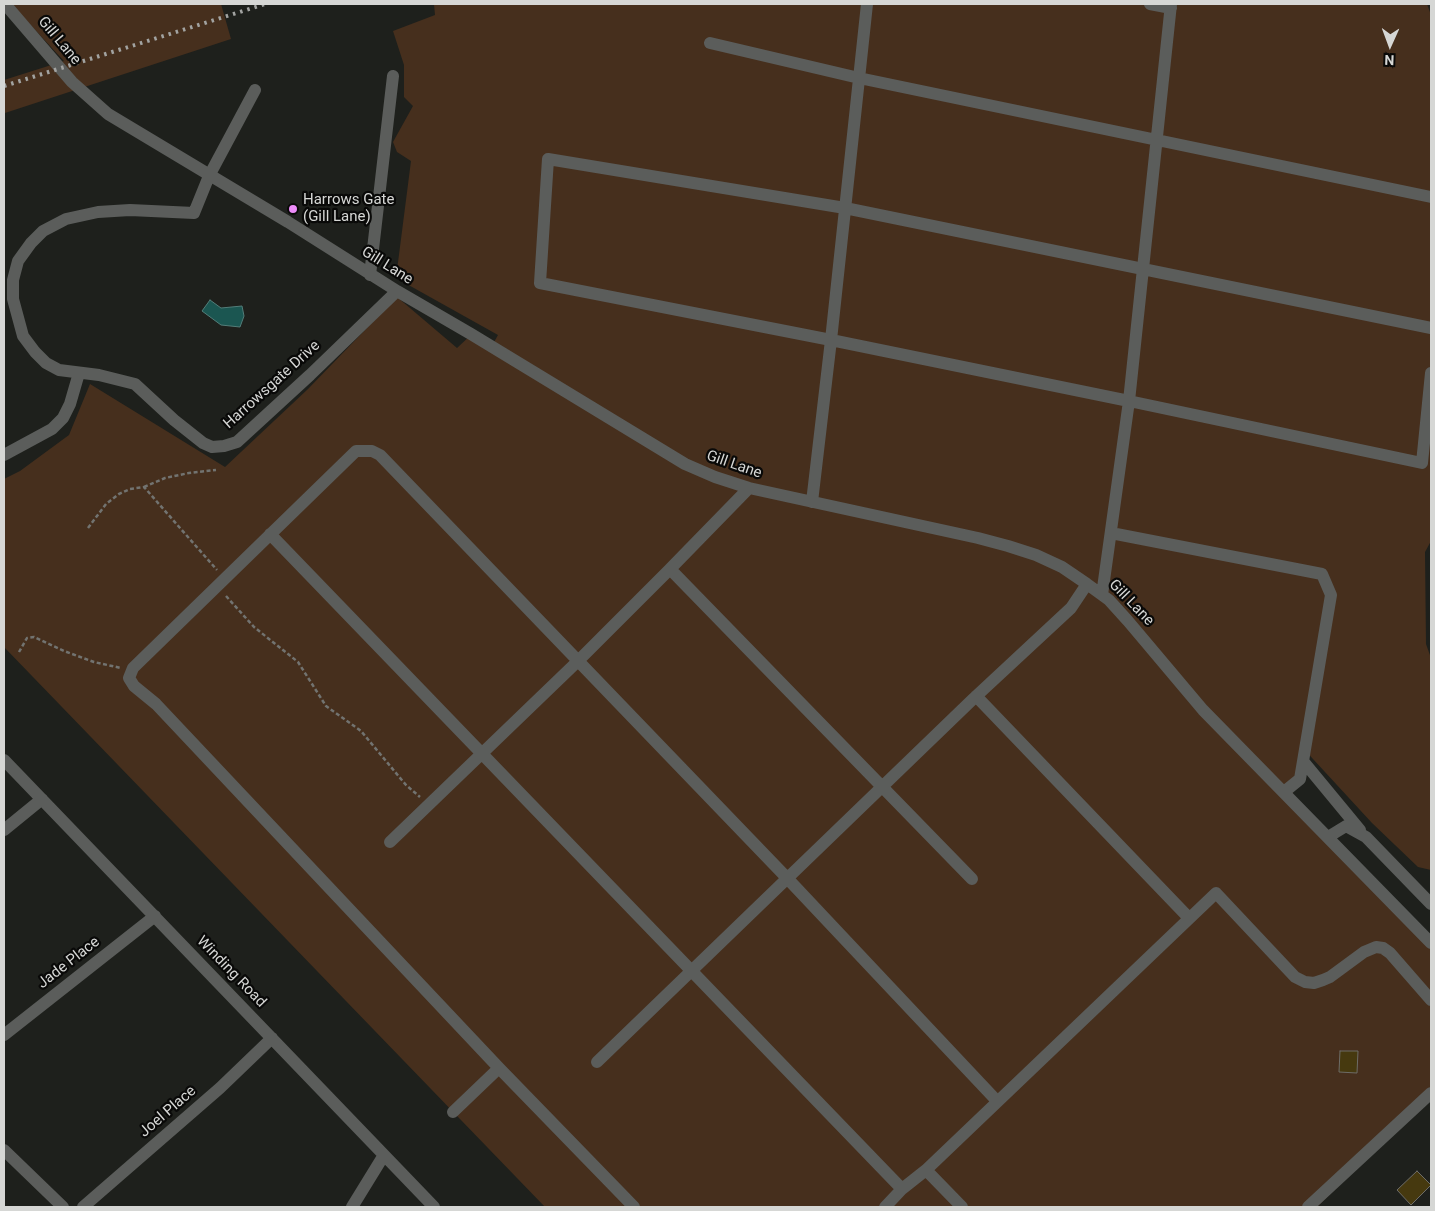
<!DOCTYPE html>
<style>
body{margin:0}
#map{position:relative;width:1435px;height:1211px;overflow:hidden;background:#1e201c;font-family:Roboto,sans-serif}
canvas{display:block}
.frame{position:absolute;inset:0;border:5px solid #d6d7d5;pointer-events:none}
.north{position:absolute;left:1365px;top:20px;width:50px;height:50px;-webkit-text-stroke:4px #090908;paint-order:stroke;rotate:182deg;font-size:14px;font-weight:700;line-height:20px;text-align:center;color:#d6d7d5}
.north::after{content:'';display:block;margin:auto;width:18px;height:22px;background:#d6d7d5;clip-path:polygon(50% 0,100% 100%,50% 72%,0 100%)}
</style>
<div id="map">
<canvas width="1435" height="1211"></canvas>
<div class="frame"></div>
<div class="north">N</div>
</div>
<script>
const ctx = document.querySelector('canvas').getContext('2d');
ctx.lineJoin = 'round';
function fill(path, color) { ctx.fillStyle = color; ctx.fill(path, 'evenodd'); }
const shape = rows => new Path2D(rows.map(r => 'M' + r).join(''));
function stroke(path, color, width, dash) { ctx.strokeStyle = color; ctx.lineWidth = width; ctx.lineCap = dash ? 'butt' : 'round'; ctx.setLineDash(dash || []); ctx.stroke(path); }
function drawText(font, color, halo, rows, align = 'center') {
  ctx.font = font + ' Roboto,sans-serif'; ctx.lineWidth = 4.5; ctx.setLineDash([]); ctx.textBaseline = 'middle'; ctx.strokeStyle = halo; ctx.fillStyle = color; for (const [text, x, y, turn = 0] of rows) {
    ctx.save(); ctx.translate(x, y); ctx.rotate((+turn || 0) * Math.PI / 180); ctx.textAlign = isNaN(turn) ? turn : align; if (halo) ctx.strokeText(text, 0, 0); ctx.fillText(text, 0, 0); ctx.restore();
  }
}
fill(shape([
 [11,4,221,4,231,39,5,113,4,144,4,80,64,61],
 [434,4,1427,4,1431,15,1431,541,1425,552,1426,644,1431,658,1431,870,1418,867,1372,823,1301,746,1292,798,1431,942,1431,1096,1317,1207,545,1207,4,647,4,479,20,471,69,435,90,384,225,467,308,389,397,297,457,348,472,334,493,344,498,335,396,278,411,161,397,152,393,142,413,106,404,97,404,65,393,31,435,15]
]), '#462f1d');
const water = shape([
 [210,300,221,308,242,306,244,316,240,327,221,325,202,311,210,300]
]);
fill(water, '#1b5651');
stroke(water, '#537d79', 1);
const building = shape([
 [1340,1051,1358,1051,1357,1073,1339,1072,1340,1051],
 [1417,1171,1431,1185,1411,1205,1397,1190,1417,1171]
]);
fill(building, '#46390f');
stroke(building, '#6d6c67', 1);
stroke(shape([
 [144,487,165,478,189,473,216,470],
 [88,528,106,504,119,494,130,489,144,487,217,570],
 [226,596,254,627,298,662,326,706,361,731,406,785,420,797],
 [19,652,27,638,34,637,64,651,94,662,121,668]
]), '#727370', 2.5, [4, 2.5]);
stroke(shape([
 [5,4,72,82,108,114,288,222,397,291,471,334,685,464,715,477,749,488,978,538,1008,546,1036,555,1062,567,1087,584,1109,600,1128,621,1203,710,1431,943],
 [867,4,831,340,1129,401,1171,4],
 [1150,4,1171,8],
 [710,43,859,78,1431,197],
 [255,90,209,176,194,213,130,210,98,212,66,219,43,231,31,243,18,261,13,280,13,299,23,336,35,352,46,363,59,370,99,375,135,384,174,420,203,443,212,447,224,446,237,442,310,375,397,291],
 [370,275,393,76],
 [4,455,52,429,63,418,70,404,79,373],
 [749,488,670,569,972,879],
 [812,502,831,340,540,283,548,159,845,208,1431,328],
 [1111,533,1322,574,1331,595,1300,779,1284,792],
 [270,534,902,1189,926,1170,962,1207],
 [1102,595,1129,401,1422,463,1431,373],
 [976,696,1189,918],
 [4,760,434,1207],
 [1303,761,1360,830],
 [4,830,42,799],
 [1328,837,1346,826,1366,837,1431,904],
 [390,842,578,661,670,569],
 [4,1035,155,916],
 [597,1062,972,700,1071,608,1087,584],
 [453,1112,499,1068],
 [4,1150,63,1207],
 [926,1170,1216,893,1295,977,1305,982,1314,983,1323,980,1330,977,1364,952,1376,947,1383,948,1390,953,1431,1000],
 [83,1207,220,1088,272,1038],
 [352,1207,384,1155],
 [634,1207,499,1068,156,704,134,686,129,678,133,668,356,451,372,451,380,455,787,878,997,1101],
 [885,1207,902,1189],
 [1308,1207,1431,1093]
]), '#5b5d5b', 12);
stroke(shape([
 [4,86,265,4]
]), '#a2a3a1', 4, [2.5, 5]);
for (const [x, y, r, color] of [
 [293,209,5,"#ed8cf9"]
]) { const dot = new Path2D(); dot.arc(x, y, r, 0, 2 * Math.PI); ctx.fillStyle = color; ctx.fill(dot); stroke(dot, '#090908', 2); }
drawText('15px', '#d6d7d5', '#090908', [
 ["Gill Lane",59,41,50],
 ["Gill Lane",387,266,32],
 ["Harrowsgate Drive",272,385,-42],
 ["Gill Lane",734,465,19],
 ["Gill Lane",1131,603,46],
 ["Jade Place",69,963,-38],
 ["Winding Road",231,972,46],
 ["Joel Place",168,1112,-41]
]);
drawText('15px', '#d6d7d5', '#090908', [
 ["Harrows Gate",303,200],
 ["(Gill Lane)",303,217]
], 'left');
</script>
